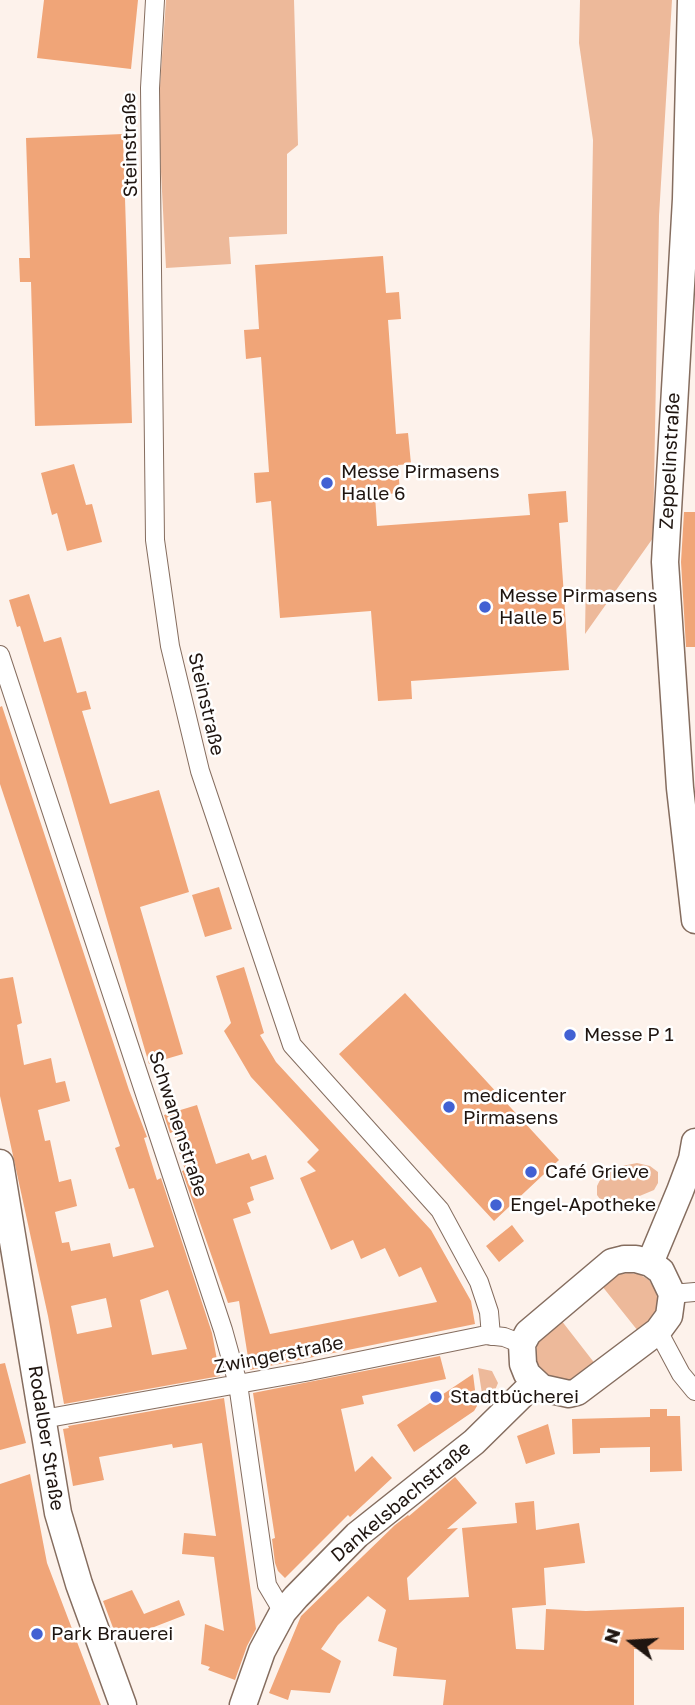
<!DOCTYPE html>
<meta charset="utf-8">
<style>
body{margin:0}
#map{position:relative;width:695px;height:1705px;overflow:hidden;background:#fdf2eb;font-family:"Golos Text",sans-serif}
canvas{display:block}
.north{position:absolute;left:597px;top:1607px;width:70px;height:70px;-webkit-text-stroke:5px #fff;paint-order:stroke;rotate:287deg;font-size:19px;font-weight:700;line-height:28px;text-align:center;color:#1f1510}
.north::after{content:'';display:block;margin:auto;width:24px;height:32px;background:#1f1510;clip-path:polygon(50% 0,100% 100%,50% 72%,0 100%)}
</style>
<div id="map">
<canvas width="695" height="1705"></canvas>
<div class="north">N</div>
</div>
<script>
const ctx = document.querySelector('canvas').getContext('2d');
ctx.lineJoin = 'round';
function fill(path, color) { ctx.fillStyle = color; ctx.fill(path, 'evenodd'); }
const shape = rows => new Path2D(rows.map(r => 'M' + r).join(''));
function stroke(path, color, width, dash) { ctx.strokeStyle = color; ctx.lineWidth = width; ctx.lineCap = dash ? 'butt' : 'round'; ctx.setLineDash(dash || []); ctx.stroke(path); }
function drawText(font, color, halo, rows, align = 'center') {
  ctx.font = font + ' "Golos Text",sans-serif'; ctx.lineWidth = 5; ctx.setLineDash([]); ctx.textBaseline = 'middle'; ctx.strokeStyle = halo; ctx.fillStyle = color; for (const [text, x, y, turn = 0] of rows) {
    ctx.save(); ctx.translate(x, y); ctx.rotate((+turn || 0) * Math.PI / 180); ctx.textAlign = isNaN(turn) ? turn : align; if (halo) ctx.strokeText(text, 0, 0); ctx.fillText(text, 0, 0); ctx.restore();
  }
}
fill(shape([
 [166,0,294,0,298,145,287,154,287,234,229,237,231,264,166,268,158,114],
 [580,0,672,0,659,216,653,538,585,634,593,140,579,43],
 [637,1163,650,1166,658,1172,658,1183,654,1190,618,1205,602,1202,597,1195,597,1186,602,1176,612,1168],
 [629,1273,639,1274,649,1280,656,1291,658,1302,655,1314,638,1331,602,1286,619,1274],
 [561,1320,596,1365,570,1382,552,1380,539,1368,535,1358,538,1341],
 [478,1368,492,1371,498,1383,493,1395,483,1400]
]), '#edb99a');
fill(shape([
 [44,0,138,0,131,69,37,58],
 [123,134,132,423,35,426,31,282,20,282,19,258,30,258,26,138],
 [383,256,386,293,399,292,401,319,388,320,396,434,408,433,411,464,398,465,400,493,375,495,377,526,530,515,528,494,566,491,568,522,559,523,569,670,411,681,412,699,378,701,371,611,280,618,271,501,256,503,254,473,269,472,261,357,246,359,244,330,259,329,255,265],
 [74,464,86,505,92,504,102,542,67,551,57,513,52,515,41,473],
 [684,512,695,512,695,647,686,647,681,562],
 [29,594,44,642,61,637,77,693,86,691,91,709,82,711,110,804,159,790,189,892,140,907,183,1054,149,1064,67,782,20,626,17,627,9,600],
 [2,706,129,1090,147,1137,144,1138,157,1180,161,1178,212,1333,220,1376,64,1404,48,1316,0,1096,0,979,13,977,22,1023,17,1025,24,1065,51,1058,56,1083,65,1081,70,1101,38,1110,45,1141,50,1140,59,1182,71,1179,77,1206,55,1212,62,1243,69,1242,71,1251,110,1243,113,1257,154,1247,134,1188,129,1189,115,1148,120,1146,0,784,0,707],
 [168,1290,187,1349,152,1355,140,1300],
 [106,1298,112,1327,77,1334,71,1306],
 [219,887,232,929,205,937,192,895],
 [244,967,264,1033,260,1035,276,1062,431,1230,471,1301,475,1324,250,1370,239,1301,228,1303,182,1171,185,1170,173,1132,170,1133,164,1115,197,1105,216,1164,249,1153,252,1160,266,1155,274,1179,250,1187,254,1200,247,1203,251,1213,233,1219,270,1334,437,1302,421,1267,399,1277,385,1248,361,1259,353,1240,331,1250,300,1178,316,1171,307,1162,319,1150,251,1077,224,1031,231,1023,216,976],
 [405,993,559,1160,494,1221,339,1054],
 [512,1225,524,1241,499,1262,486,1246],
 [440,1356,446,1379,362,1396,364,1404,341,1409,355,1472,372,1456,392,1478,350,1517,348,1515,285,1578,278,1571,275,1563,272,1539,275,1538,253,1393],
 [5,1363,26,1443,0,1450,0,1364],
 [473,1374,477,1406,474,1411,414,1452,397,1425],
 [224,1398,256,1629,247,1646,235,1680,208,1670,210,1667,201,1664,205,1624,224,1631,214,1557,182,1554,184,1533,216,1536,202,1443,173,1448,172,1444,99,1457,104,1480,73,1486,63,1429,69,1428,68,1426],
 [650,1409,667,1409,667,1416,680,1416,682,1471,650,1472,650,1447,600,1448,600,1453,573,1454,572,1419,650,1417],
 [548,1424,555,1454,526,1464,517,1436],
 [30,1474,47,1563,101,1705,0,1705,0,1484],
 [455,1477,477,1503,447,1529,458,1528,407,1578,409,1600,469,1597,462,1528,517,1523,515,1503,534,1501,536,1530,579,1523,585,1563,544,1568,546,1605,512,1608,516,1649,544,1650,546,1609,586,1611,684,1607,684,1650,634,1649,634,1705,443,1705,446,1680,393,1676,397,1648,378,1641,386,1610,368,1596,338,1625,321,1649,341,1661,330,1693,291,1690,288,1700,269,1693,301,1616,395,1525,408,1515,409,1516],
 [132,1590,144,1614,179,1600,185,1615,118,1641,103,1601]
]), '#f0a578');
const street = shape([
 [155,0,150,88,155,540,170,646,200,771,292,1045,440,1210,479,1282,489,1312,491,1336],
 [0,655,223,1330,238,1384,267,1585,283,1612],
 [672,1294,695,1292],
 [658,1331,681,1374,695,1391],
 [43,1419,305,1372,486,1335,504,1337,522,1344]
]);
const secondary = shape([
 [691,0,686,199,665,562,680,788,695,920],
 [0,1163,58,1513,79,1584,123,1705],
 [624,1259,636,1259,650,1263,661,1271,672,1294,669,1316,658,1331,577,1392,569,1394,542,1388,527,1374,523,1364,522,1344,528,1333,612,1262,624,1259],
 [650,1263,680,1191,692,1159,695,1142],
 [243,1705,262,1651,283,1612,296,1597,357,1535,474,1442,535,1382]
]);
stroke(street, '#856d5f', 20);
stroke(secondary, '#856d5f', 29);
stroke(street, '#fff', 18);
stroke(secondary, '#fff', 26);
for (const [x, y, r, color] of [
 [327,483,7,"#4261d3"],
 [485,607,7,"#4261d3"],
 [570,1035,7,"#4261d3"],
 [449,1107,7,"#4261d3"],
 [531,1172,7,"#4261d3"],
 [496,1205,7,"#4261d3"],
 [436,1397,7,"#4261d3"],
 [37,1634,7,"#4261d3"]
]) { const dot = new Path2D(); dot.arc(x, y, r, 0, 2 * Math.PI); ctx.fillStyle = color; ctx.fill(dot); stroke(dot, '#fff', 2.5); }
drawText('19px', '#1f1510', '#fff', [
 ["Steinstraße",130,145,-91],
 ["Zeppelinstraße",670,461,-87],
 ["Steinstraße",206,704,77],
 ["Schwanenstraße",178,1124,72],
 ["Zwingerstraße",279,1355,-11],
 ["Rodalber Straße",46,1438,81],
 ["Dankelsbachstraße",401,1502,-40]
]);
drawText('19px', '#1f1510', '#fff', [
 ["Messe Pirmasens",341,472],
 ["Halle 6",341,494],
 ["Messe Pirmasens",499,596],
 ["Halle 5",499,618],
 ["Messe P 1",584,1035],
 ["medicenter",463,1096],
 ["Pirmasens",463,1118],
 ["Café Grieve",545,1172],
 ["Engel-Apotheke",510,1205],
 ["Stadtbücherei",450,1397],
 ["Park Brauerei",51,1634]
], 'left');
</script>
